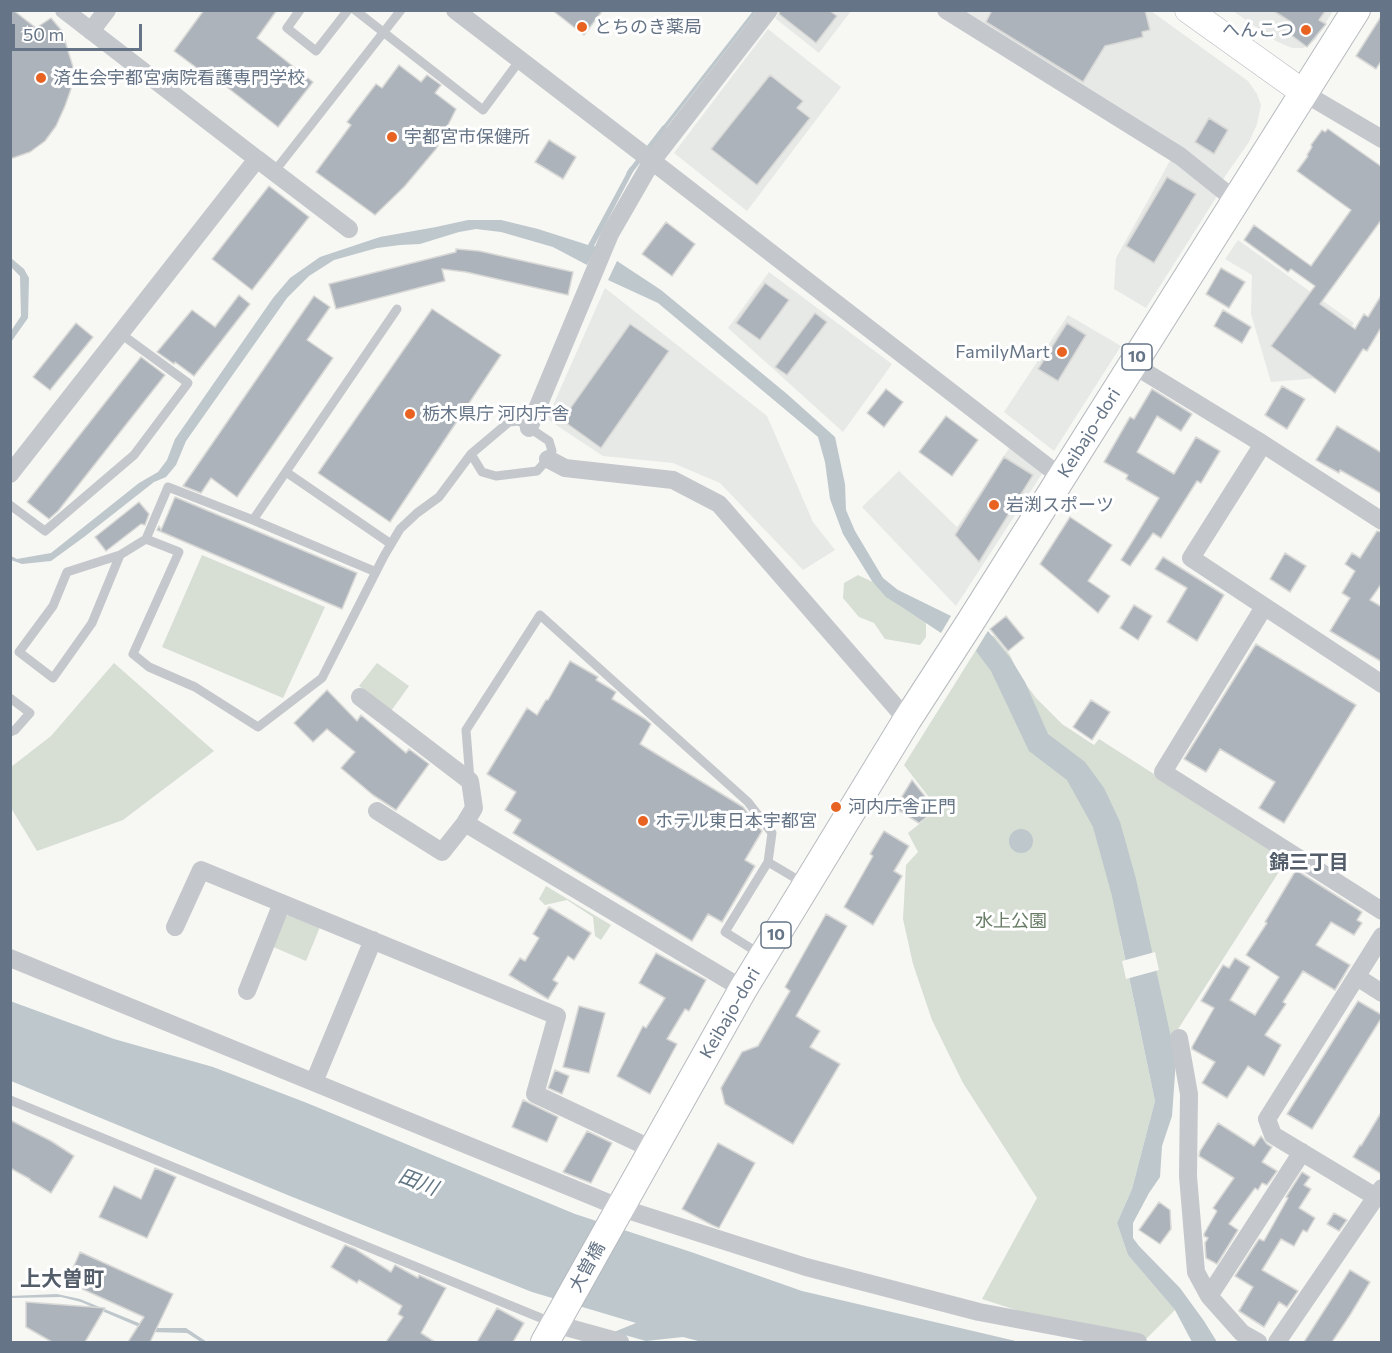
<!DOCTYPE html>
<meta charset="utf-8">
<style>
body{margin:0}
#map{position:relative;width:1392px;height:1353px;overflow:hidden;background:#f7f7f3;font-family:Commissioner,sans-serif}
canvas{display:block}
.frame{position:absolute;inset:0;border:12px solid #657486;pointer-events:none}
.scale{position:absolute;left:12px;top:24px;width:130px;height:27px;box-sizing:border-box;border:3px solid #657486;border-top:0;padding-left:8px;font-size:18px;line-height:21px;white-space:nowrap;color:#657486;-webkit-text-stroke:4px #fff;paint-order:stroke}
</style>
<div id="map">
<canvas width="1392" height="1353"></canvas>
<div class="frame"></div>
<div class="scale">50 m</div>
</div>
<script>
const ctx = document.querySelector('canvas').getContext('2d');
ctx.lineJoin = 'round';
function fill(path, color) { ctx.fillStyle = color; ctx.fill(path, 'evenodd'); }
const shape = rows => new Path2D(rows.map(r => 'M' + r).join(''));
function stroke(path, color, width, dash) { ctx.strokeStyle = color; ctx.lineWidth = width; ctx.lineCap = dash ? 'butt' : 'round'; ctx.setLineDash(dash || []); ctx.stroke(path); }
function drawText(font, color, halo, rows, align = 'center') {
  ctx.font = font + ' Commissioner,"Noto Sans JP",sans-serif'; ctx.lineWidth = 6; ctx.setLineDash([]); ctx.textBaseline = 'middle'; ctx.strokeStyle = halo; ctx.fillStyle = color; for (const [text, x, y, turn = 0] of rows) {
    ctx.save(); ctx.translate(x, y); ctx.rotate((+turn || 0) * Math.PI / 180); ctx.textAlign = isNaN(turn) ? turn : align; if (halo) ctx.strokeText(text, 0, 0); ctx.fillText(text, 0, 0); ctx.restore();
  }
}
fill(shape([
 [781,11,851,11,819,53,775,18],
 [957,11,1151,11,1248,81,1257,94,1261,105,1257,124,1249,142,1221,182],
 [1233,11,1333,11,1315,40,1303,48,1292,48,1276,41],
 [768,29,841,87,747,211,674,153],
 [1171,159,1219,193,1146,308,1114,289,1116,258],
 [1238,240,1354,323,1318,378,1271,382,1251,314,1252,275,1225,259],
 [769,272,892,364,843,432,728,328],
 [605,288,767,416,813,522,835,550,803,570,720,483,673,463,603,456,547,419],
 [1068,315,1121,346,1054,451,1004,412],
 [1010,447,1045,469,956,606,862,507,899,471,957,527]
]), '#e7e9e7');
fill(shape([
 [202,555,325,607,283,698,162,647],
 [858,575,875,583,909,607,926,623,926,637,920,645,885,639,874,623,859,617,843,598,844,583],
 [986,634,994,636,1010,655,1019,675,1036,698,1062,724,1094,745,1099,739,1281,855,1284,864,1171,1040,1120,935,1155,1101,1132,1189,1117,1223,1128,1255,1175,1310,1146,1339,1019,1311,982,1299,1037,1198,963,1083,932,1020,913,964,903,919,906,865,918,852,908,833,938,809,904,765],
 [114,663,214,751,123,820,37,851,11,808,11,767,51,736],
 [377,663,409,686,391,711,359,686],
 [546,886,611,925,601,940,595,936,593,917,567,900,545,905,539,899],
 [289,915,320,927,306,961,271,946,283,917]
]), '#d7ded4');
fill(shape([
 [753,11,757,11,662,133,660,130],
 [630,167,634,170,594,246,596,247,587,265,553,247,501,232,476,229,459,232,420,244,400,245,377,248,334,260,309,276,287,298,186,441,176,465,166,477,154,482,84,537,51,561,22,564,11,560,11,556,17,559,51,553,139,483,158,472,167,460,175,439,273,298,290,278,320,257,380,237,436,227,468,220,501,220,538,229,588,245],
 [11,258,24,269,29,278,28,318,11,342,11,331,21,316,20,276,11,267],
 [617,261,661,290,787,394,835,437,845,484,846,510,855,531,883,578,898,590,951,616,941,633,902,607,886,597,872,581,843,534,830,499,825,462,818,437,658,303,608,280],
 [988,631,1011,659,1025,682,1048,734,1085,762,1104,788,1120,822,1136,879,1176,1060,1172,1116,1162,1146,1160,1177,1149,1193,1133,1223,1133,1238,1139,1246,1180,1288,1204,1321,1217,1342,1192,1342,1175,1310,1128,1255,1117,1223,1132,1189,1155,1101,1112,896,1093,827,1067,780,1029,751,991,671,976,651],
 '1009 841a12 12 0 1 1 24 0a12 12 0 1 1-24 0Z',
 [10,1001,114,1039,213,1067,307,1103,575,1214,691,1252,802,1291,1020,1342,702,1342,683,1337,646,1341,614,1332,636,1323,532,1292,290,1196,11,1081],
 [57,1294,80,1299,151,1328,186,1328,207,1342,201,1342,187,1333,151,1332,81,1302,61,1297,11,1298,10,1296]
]), '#bdc7cc');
fill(shape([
 [1155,952,1159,970,1126,979,1122,961]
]), '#f7f7f3');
stroke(shape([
 [629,173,664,128]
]), '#bdc7cc', 5);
const building = shape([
 [10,10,13,10,36,28,51,18,62,31,73,67,71,89,65,106,56,126,45,141,30,152,10,159,10,10],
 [204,10,277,10,257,38,313,82,278,127,223,84,221,86,174,51,204,10],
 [552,10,603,10,584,35,552,10],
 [780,10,829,10,837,16,816,43,779,14,780,10],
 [992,10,1145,10,1150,30,1142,32,1143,37,1105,46,1083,82,986,22,992,10],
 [1272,10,1326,10,1319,20,1326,24,1307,47,1291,35,1291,22,1272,10],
 [1382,15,1382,60,1376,69,1356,56,1382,15],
 [399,65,421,82,427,75,441,85,435,93,456,109,436,149,404,187,375,215,316,172,351,125,347,122,376,84,382,88,399,65],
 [770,75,803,101,797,108,810,118,757,185,711,149,770,75],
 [1209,118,1228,130,1214,154,1195,142,1209,118],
 [1328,129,1382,167,1382,219,1320,304,1355,329,1364,314,1368,317,1382,294,1382,326,1367,351,1363,349,1335,393,1271,346,1315,286,1291,269,1288,272,1244,240,1254,225,1311,266,1351,210,1297,171,1308,156,1307,155,1312,147,1311,145,1322,130,1325,132,1328,129],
 [549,140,576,157,563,179,535,162,549,140],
 [1167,177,1196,194,1154,263,1126,246,1167,177],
 [269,186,309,217,252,290,212,259,269,186],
 [666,222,695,244,672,276,642,254,666,222],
 [456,249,479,251,573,272,568,295,466,272,442,269,445,281,336,309,329,284,456,252,456,249],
 [1221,268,1245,282,1229,308,1206,294,1221,268],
 [765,283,789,300,760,340,736,323,765,283],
 [239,295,250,304,194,376,175,362,174,364,157,352,192,310,215,327,239,295],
 [314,296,330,307,307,340,333,358,237,497,211,478,201,493,183,486,314,296],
 [432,309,501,355,390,522,318,473,432,309],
 [1223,310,1251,327,1242,343,1214,326,1223,310],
 [815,313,827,322,787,375,775,367,815,313],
 [76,323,93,337,50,390,33,377,76,323],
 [1067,323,1086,335,1058,381,1038,369,1067,323],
 [630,324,669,351,601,448,562,420,630,324],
 [141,357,165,375,58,511,49,519,27,502,141,357],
 [1282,386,1305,399,1287,429,1265,415,1282,386],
 [886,389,903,402,884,427,867,413,886,389],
 [1152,389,1192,414,1181,431,1157,416,1137,452,1174,474,1196,437,1220,451,1201,483,1197,481,1161,538,1153,533,1130,566,1121,560,1159,498,1126,479,1128,475,1104,462,1130,417,1134,419,1152,389],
 [946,416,978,440,952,476,919,452,946,416],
 [1337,426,1382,453,1382,494,1340,470,1339,473,1316,460,1337,426],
 [1004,457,1033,475,979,562,955,535,1004,457],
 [175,497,357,573,342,609,157,530,159,526,161,530,175,497],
 [139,502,149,514,145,525,141,524,106,551,95,537,139,502],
 [1070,517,1112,545,1088,581,1110,596,1098,613,1040,564,1070,517],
 [1377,531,1382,532,1382,583,1370,600,1382,607,1382,662,1330,631,1350,598,1342,593,1355,571,1345,564,1352,553,1360,558,1377,531],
 [1285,553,1306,566,1290,592,1270,579,1285,553],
 [1163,557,1224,595,1197,641,1167,622,1187,588,1155,569,1163,557],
 [1134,605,1152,616,1138,640,1120,628,1134,605],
 [1006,616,1024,638,1008,651,990,629,1006,616],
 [1256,644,1356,705,1284,823,1259,808,1275,782,1220,749,1206,772,1184,759,1256,644],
 [570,661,598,677,596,680,616,692,612,699,645,719,651,724,640,744,743,807,762,831,745,860,755,866,722,922,708,914,692,941,513,833,521,820,505,810,516,792,487,774,527,708,537,715,546,700,548,700,570,661],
 [327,690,357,721,361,715,406,753,409,749,429,764,396,810,373,795,341,768,355,752,327,729,313,742,294,723,327,690],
 [1091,700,1110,712,1092,740,1073,727,1091,700],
 [912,780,936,810,919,823,895,808,912,780],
 [884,831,909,846,894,871,902,876,873,925,844,907,873,856,870,854,884,831],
 [1296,870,1362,912,1357,920,1362,923,1354,935,1331,922,1316,945,1350,965,1335,990,1303,971,1283,1002,1286,1004,1265,1035,1281,1045,1264,1076,1248,1066,1227,1098,1202,1083,1215,1062,1192,1049,1192,1047,1214,1008,1201,1001,1223,965,1229,968,1235,958,1250,967,1230,1000,1255,1015,1279,977,1246,955,1267,923,1265,922,1296,870],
 [549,907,591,933,574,960,568,956,553,980,558,983,548,999,509,975,520,958,525,961,539,938,533,934,549,907],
 [826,914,847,926,796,1016,820,1031,810,1047,840,1064,793,1144,725,1104,721,1088,742,1052,758,1046,790,991,785,987,826,914],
 [656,953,706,980,689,1011,685,1009,667,1039,677,1044,650,1094,617,1076,643,1026,646,1028,665,998,639,983,656,953],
 [1358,1001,1382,1015,1382,1017,1312,1129,1287,1114,1358,1001],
 [579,1006,605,1013,589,1073,563,1067,579,1006],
 [555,1070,569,1076,562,1094,548,1088,555,1070],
 [523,1100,558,1117,547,1142,512,1127,523,1100],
 [1382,1111,1382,1174,1353,1157,1360,1145,1361,1146,1382,1111],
 [10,1120,51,1141,74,1156,51,1193,30,1180,30,1179,10,1168,10,1120],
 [1218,1123,1254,1146,1261,1136,1267,1144,1272,1147,1262,1162,1277,1171,1267,1185,1262,1183,1258,1190,1255,1188,1229,1224,1238,1230,1217,1264,1206,1258,1205,1243,1208,1238,1204,1236,1204,1234,1217,1211,1213,1208,1234,1178,1199,1156,1200,1151,1218,1123],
 [587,1131,612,1143,591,1183,563,1172,587,1131],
 [718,1143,755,1163,719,1228,712,1225,682,1209,718,1143],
 [155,1168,176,1177,147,1238,99,1217,114,1186,141,1199,155,1168],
 [1302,1172,1310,1177,1304,1185,1311,1189,1299,1208,1315,1218,1307,1232,1303,1230,1294,1246,1281,1239,1262,1270,1298,1291,1287,1307,1279,1302,1264,1327,1239,1311,1253,1287,1235,1276,1259,1239,1264,1241,1288,1198,1286,1197,1302,1172],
 [1159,1202,1170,1210,1171,1229,1160,1244,1139,1230,1159,1202],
 [1334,1213,1347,1220,1339,1231,1327,1224,1334,1213],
 [345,1245,355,1249,391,1272,395,1265,418,1278,419,1275,446,1288,421,1333,435,1342,386,1342,403,1317,398,1314,402,1306,359,1280,357,1283,331,1267,345,1245],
 [80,1252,173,1294,150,1342,128,1342,144,1317,67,1282,80,1252],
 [1350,1270,1370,1282,1350,1315,1332,1342,1304,1342,1350,1270],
 [26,1302,105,1308,85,1342,52,1342,26,1327,26,1302],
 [497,1308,524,1323,513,1342,477,1342,497,1308]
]);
fill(building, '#acb3ba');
stroke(building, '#d8d8d6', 1.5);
const secondary = shape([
 [1188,10,1304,93]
]);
const primary = shape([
 [545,1342,743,989,907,720,971,621,1356,10]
]);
stroke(secondary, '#b6bbc0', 27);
stroke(primary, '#b7bbbf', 30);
stroke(shape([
 [300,10,287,28,316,51,348,10],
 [355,10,483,110,520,60],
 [274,172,401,10],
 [397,309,253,520,168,487,146,539,179,552,133,654,149,667,195,687,258,727,322,678,384,556,400,529,417,513,439,497,471,454],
 [519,421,549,441,552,451,548,459,537,471,496,476,482,472,471,454,509,422,519,421],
 [286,472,391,544],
 [10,505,45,531,134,455,188,383,121,334],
 [253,520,376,572],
 [120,555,67,572,53,606,19,652,53,678,92,623,120,555,146,539],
 [10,698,30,713,15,730,10,732],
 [470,780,466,730,540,615,748,802,772,833,768,862,805,884],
 [760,954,725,932,768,862],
 [10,1100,553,1323]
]), '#c4c7cb', 9);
stroke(shape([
 [455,10,652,161,1061,477],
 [946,10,1180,156,1235,200],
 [91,31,107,10],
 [1304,93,1382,139],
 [257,159,349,229],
 [1132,364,1263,444,1382,521],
 [529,428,610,234,652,161,769,10],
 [1263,444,1191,558,1382,684],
 [548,459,565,468,673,480,719,504,907,720],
 [10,474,257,159,64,10],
 [1264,607,1163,772,1382,911],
 [360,697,470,781,474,808,465,823,442,852,377,811],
 [465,823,743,989],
 [175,927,201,870,557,1016,535,1094,654,1150],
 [10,958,621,1208,806,1267,979,1312,1138,1342],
 [1357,977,1382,993],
 [247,991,282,903],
 [1179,1038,1189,1094,1188,1176,1196,1272,1209,1296],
 [314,1082,373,940],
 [1376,1197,1273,1135,1267,1119,1382,936],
 [555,1324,620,1342],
 [1258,1342,1242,1333,1209,1296,1302,1152],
 [1277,1342,1382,1188]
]), '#c4c7cb', 18);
stroke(secondary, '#fff', 26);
stroke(primary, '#fff', 28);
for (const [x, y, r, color] of [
 [582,27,6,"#e86322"],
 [1306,30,6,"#e86322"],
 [41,78,6,"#e86322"],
 [392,137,6,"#e86322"],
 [1062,352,6,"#e86322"],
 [410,414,6,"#e86322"],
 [994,505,6,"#e86322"],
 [836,807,6,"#e86322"],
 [643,821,6,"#e86322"]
]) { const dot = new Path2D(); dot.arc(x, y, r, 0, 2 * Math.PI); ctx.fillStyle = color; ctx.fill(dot); stroke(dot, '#fff', 2); }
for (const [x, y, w] of [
 [1137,357,30],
 [776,935,30]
]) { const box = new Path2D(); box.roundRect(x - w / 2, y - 13, w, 26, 4.5); ctx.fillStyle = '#fff'; ctx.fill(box); stroke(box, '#657486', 1.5); }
drawText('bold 16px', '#657486', null, [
 ["10",1137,357],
 ["10",776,935]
]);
drawText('18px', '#657486', '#fff', [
 ["とちのき薬局",594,27],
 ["へんこつ",1294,30,"right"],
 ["済生会宇都宮病院看護専門学校",53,78],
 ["宇都宮市保健所",404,137],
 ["FamilyMart",1050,352,"right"],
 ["栃木県庁 河内庁舎",422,414],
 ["岩渕スポーツ",1006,505],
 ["河内庁舎正門",848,807],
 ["ホテル東日本宇都宮",655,821]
], 'left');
drawText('18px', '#657486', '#fff', [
 ["Keibajo-dori",1089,433,-58],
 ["Keibajo-dori",730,1013,-60],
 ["大曽橋",587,1267,-61]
]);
drawText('18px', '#677c64', '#fff', [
 ["水上公園",1011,921]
]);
drawText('bold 20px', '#535e6a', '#fff', [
 ["錦三丁目",1309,862]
]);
drawText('italic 20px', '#617682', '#fff', [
 ["田川",418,1182,21]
]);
drawText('bold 21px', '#535e6a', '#fff', [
 ["上大曽町",62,1279]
]);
</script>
